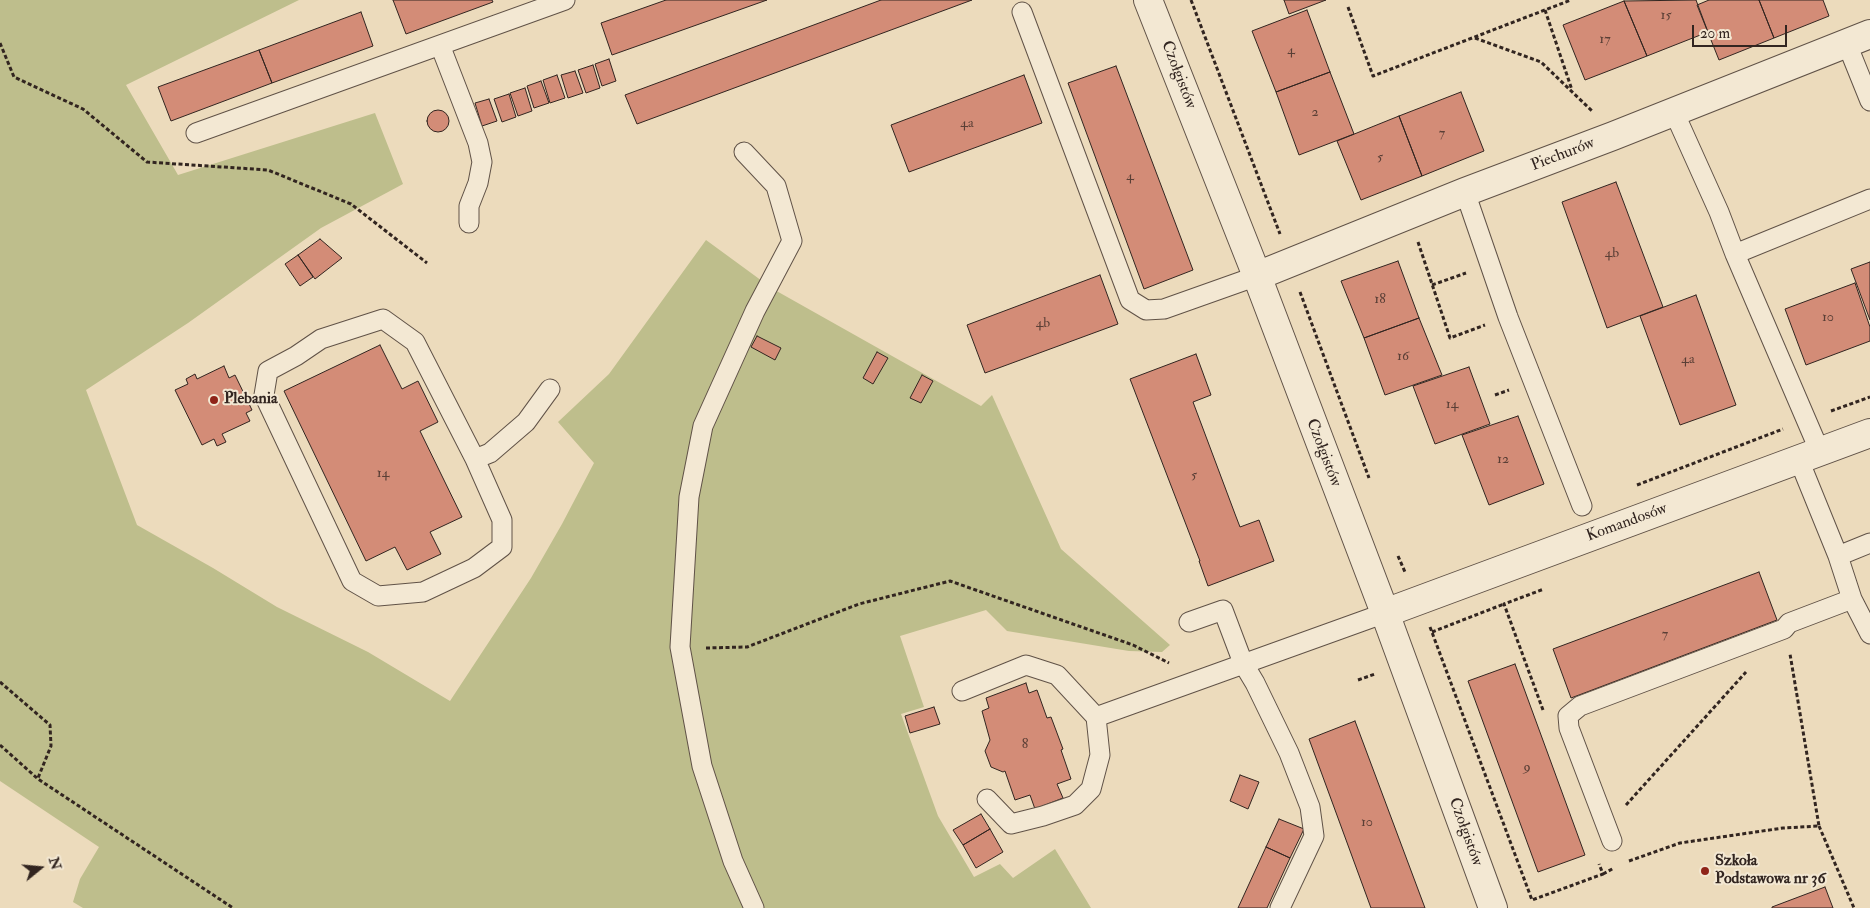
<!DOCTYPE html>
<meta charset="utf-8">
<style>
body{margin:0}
#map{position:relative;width:1870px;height:908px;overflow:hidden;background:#ecdbbc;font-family:"IM FELL Double Pica",serif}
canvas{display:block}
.north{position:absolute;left:15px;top:843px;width:50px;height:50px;-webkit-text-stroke:4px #f3e8d3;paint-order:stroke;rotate:73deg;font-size:14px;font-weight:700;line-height:20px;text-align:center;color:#322520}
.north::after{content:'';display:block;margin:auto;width:18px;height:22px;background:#322520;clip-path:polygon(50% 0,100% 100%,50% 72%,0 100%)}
.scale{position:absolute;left:1692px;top:25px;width:95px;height:22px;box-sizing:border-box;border:2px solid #322520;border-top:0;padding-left:6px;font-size:15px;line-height:18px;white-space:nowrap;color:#322520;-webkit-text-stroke:4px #f3e8d3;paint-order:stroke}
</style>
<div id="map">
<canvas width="1870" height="908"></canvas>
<div class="north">N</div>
<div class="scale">20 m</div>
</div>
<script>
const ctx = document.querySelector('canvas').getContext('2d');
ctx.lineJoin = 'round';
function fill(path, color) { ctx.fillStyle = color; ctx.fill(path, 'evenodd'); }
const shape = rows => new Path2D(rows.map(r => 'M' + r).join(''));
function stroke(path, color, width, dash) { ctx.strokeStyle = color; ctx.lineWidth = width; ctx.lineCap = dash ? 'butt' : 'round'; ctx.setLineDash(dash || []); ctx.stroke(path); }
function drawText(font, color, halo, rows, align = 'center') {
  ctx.font = font + ' "IM FELL Double Pica",serif'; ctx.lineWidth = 4; ctx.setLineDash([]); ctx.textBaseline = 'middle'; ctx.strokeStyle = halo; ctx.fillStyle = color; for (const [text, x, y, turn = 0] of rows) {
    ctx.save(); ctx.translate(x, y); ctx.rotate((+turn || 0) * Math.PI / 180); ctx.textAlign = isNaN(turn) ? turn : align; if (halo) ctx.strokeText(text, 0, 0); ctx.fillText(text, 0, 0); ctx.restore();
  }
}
fill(shape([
 [0,0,299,0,126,85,178,175,375,113,403,184,321,228,188,323,86,390,137,525,213,568,277,607,368,652,450,701,531,578,562,524,594,463,558,422,609,374,706,240,773,289,981,406,992,395,1061,549,1170,645,1162,652,1129,651,1007,631,986,610,900,636,924,707,901,714,938,816,974,877,1000,864,1013,878,1055,849,1091,908,83,908,73,902,80,879,99,847,0,781]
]), '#bebe8c');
const building = shape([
 [393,0,492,0,493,2,406,34,393,0],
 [666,0,767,0,612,55,601,23,666,0],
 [881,0,972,0,637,124,625,95,881,0],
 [1284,0,1326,0,1289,14,1284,0],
 [1696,0,1708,32,1647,56,1624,1,1696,0],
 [1709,0,1759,0,1774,38,1719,60,1697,5,1709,0],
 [1759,0,1823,0,1829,16,1774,38,1759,0],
 [1624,1,1647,56,1585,80,1563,25,1624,1],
 [1307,10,1330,72,1276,92,1252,31,1307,10],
 [361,12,373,46,272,83,259,50,361,12],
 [259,50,272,83,171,121,158,87,259,50],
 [609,59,616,81,602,86,595,64,609,59],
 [593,65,600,88,586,93,578,70,593,65],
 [1116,66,1193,270,1144,289,1068,83,1116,66],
 [575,71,583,93,568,98,561,75,575,71],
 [1330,72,1354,134,1299,155,1276,92,1330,72],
 [557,75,565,98,550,103,543,80,557,75],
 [1024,75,1042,123,909,172,891,125,1024,75],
 [541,81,549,103,534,108,527,86,541,81],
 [525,88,532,111,518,116,510,93,525,88],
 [1461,92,1484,151,1422,176,1399,116,1461,92],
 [509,94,516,117,502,122,494,99,509,94],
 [489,99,497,121,482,126,475,103,489,99],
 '427 121a11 11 0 1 1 22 0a11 11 0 1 1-22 0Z',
 [1399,116,1422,176,1361,200,1337,141,1399,116],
 [1616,182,1663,307,1607,328,1562,202,1616,182],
 [320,239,342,258,315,279,298,255,320,239],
 [298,255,313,277,300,286,285,264,298,255],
 [1398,261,1419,318,1364,338,1341,281,1398,261],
 [1870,262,1870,320,1851,269,1870,262],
 [1100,275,1118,324,985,373,967,325,1100,275],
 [1855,283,1870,327,1870,341,1806,365,1785,309,1855,283],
 [1696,295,1736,405,1680,425,1640,316,1696,295],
 [1419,318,1442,375,1385,395,1364,338,1419,318],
 [757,336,781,348,775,360,751,347,757,336],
 [380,345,402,389,418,381,438,422,420,431,462,517,430,532,441,554,407,570,395,547,366,561,284,391,380,345],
 [877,352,888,358,873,384,863,378,877,352],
 [1196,354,1211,395,1193,402,1235,514,1240,527,1259,520,1274,561,1208,586,1199,561,1200,561,1130,379,1196,354],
 [224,366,229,378,235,375,252,410,246,413,250,421,222,434,226,442,217,446,214,439,202,445,175,390,188,384,186,379,195,374,197,379,224,366],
 [1469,367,1490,424,1435,444,1413,386,1469,367],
 [922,375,933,381,921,403,910,398,922,375],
 [1518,416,1544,484,1489,505,1462,435,1518,416],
 [1759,572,1777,620,1571,698,1553,649,1759,572],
 [1515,664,1585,855,1538,872,1468,681,1515,664],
 [1026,683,1029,693,1037,690,1047,718,1051,717,1063,749,1061,750,1071,779,1057,784,1063,798,1035,809,1030,795,1015,800,1005,771,1003,772,991,767,985,751,990,740,982,711,989,708,986,698,1026,683],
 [934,707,940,724,910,733,905,716,934,707],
 [1355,721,1425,908,1371,908,1309,739,1355,721],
 [1240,775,1259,782,1248,809,1230,801,1240,775],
 [981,814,990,829,963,845,953,830,981,814],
 [1279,819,1304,829,1290,858,1266,847,1279,819],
 [990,829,1003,852,976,868,963,845,990,829],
 [1266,847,1290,858,1267,908,1238,908,1266,847],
 [1825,887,1833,908,1772,908,1772,907,1825,887]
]);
fill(building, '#d38c77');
stroke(building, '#322520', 1);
const service = shape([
 [1022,12,1130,300,1146,310,1164,309,1257,276],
 [1847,44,1870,101],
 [440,45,478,143,482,162,478,183,469,206,469,223],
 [1674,112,1719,212,1735,254,1820,452],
 [196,133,565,0],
 [744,152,776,186,792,241,755,311,703,426,689,497,680,647,702,766,733,861,754,908],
 [1465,192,1508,317,1582,506],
 [1735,254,1870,199],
 [475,459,415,342,383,319,321,339,296,356,268,371,264,395,352,581,378,596,423,592,474,568,502,547,502,520,475,459,490,453,526,422,550,389],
 [1799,460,1838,556,1852,599,1870,634],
 [1838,556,1870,543],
 [1189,622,1223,610,1243,663,1255,683,1289,753,1310,807,1314,836,1280,908],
 [962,691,1026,665,1057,675,1096,717,1100,755,1091,789,1075,805,1043,816,1011,824,987,799],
 [1096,717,1385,613],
 [1612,841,1569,728,1568,716,1580,706,1784,629,1789,623,1852,599]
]);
const minor = shape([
 [1148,0,1257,276,1385,613,1493,908],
 [1257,276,1465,192,1613,136,1870,34],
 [1385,613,1870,433]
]);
stroke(service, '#605247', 21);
stroke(minor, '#605247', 30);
stroke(shape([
 [1191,0,1280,234],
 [1348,7,1373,76,1571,0],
 [1545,10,1572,90],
 [1475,38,1541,62,1592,111],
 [0,43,14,77,83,109,147,162,268,170,351,204,427,263],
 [1418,242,1450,338,1485,325],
 [1432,285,1466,273],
 [1300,292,1369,478],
 [1495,395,1509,390],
 [1831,411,1870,397],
 [1637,485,1783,429],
 [1398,556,1405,572,1406,572],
 [1430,627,1532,900,1603,874,1599,864],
 [1432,632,1504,604],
 [706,648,747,647,859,604,950,581,1133,645,1169,663],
 [1358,680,1375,674],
 [0,682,50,725,51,746,38,778],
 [1543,710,1504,604,1544,589],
 [0,745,38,779,233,908],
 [1626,805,1746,672],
 [1819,826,1854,908],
 [1629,861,1680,843,1783,828,1819,826,1790,654],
 [1603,874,1614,868]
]), '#322520', 3, [4, 2.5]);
stroke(service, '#f3e8d3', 19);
stroke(minor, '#f3e8d3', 28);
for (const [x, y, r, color] of [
 [214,400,5,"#8f2418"],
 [1705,871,5,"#8f2418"]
]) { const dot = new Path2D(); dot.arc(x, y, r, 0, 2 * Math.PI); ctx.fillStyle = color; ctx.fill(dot); stroke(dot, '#f3e8d3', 2); }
drawText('14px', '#5a3f36', null, [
 ["15",1666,16],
 ["17",1605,40],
 ["4",1291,51],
 ["2",1315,113],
 ["4a",967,124],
 ["7",1442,134],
 ["5",1380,158],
 ["4",1130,177],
 ["4b",1612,254],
 ["18",1380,300],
 ["10",1828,318],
 ["4b",1043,324],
 ["16",1403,357],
 ["4a",1688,360],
 ["14",1452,405],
 ["12",1503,460],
 ["14",383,474],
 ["5",1194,476],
 ["7",1665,635],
 ["8",1025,745],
 ["9",1527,768],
 ["10",1367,823]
]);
drawText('16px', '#322520', '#f3e8d3', [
 ["Czołgistów",1178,75,69],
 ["Piechurów",1563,155,-21],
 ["Czołgistów",1323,453,69],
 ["Komandosów",1627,523,-20],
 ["Czołgistów",1465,832,70]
]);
drawText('bold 16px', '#322520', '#f3e8d3', [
 ["Plebania",224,400],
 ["Szkoła",1715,862],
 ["Podstawowa nr 36",1715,880]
], 'left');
</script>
